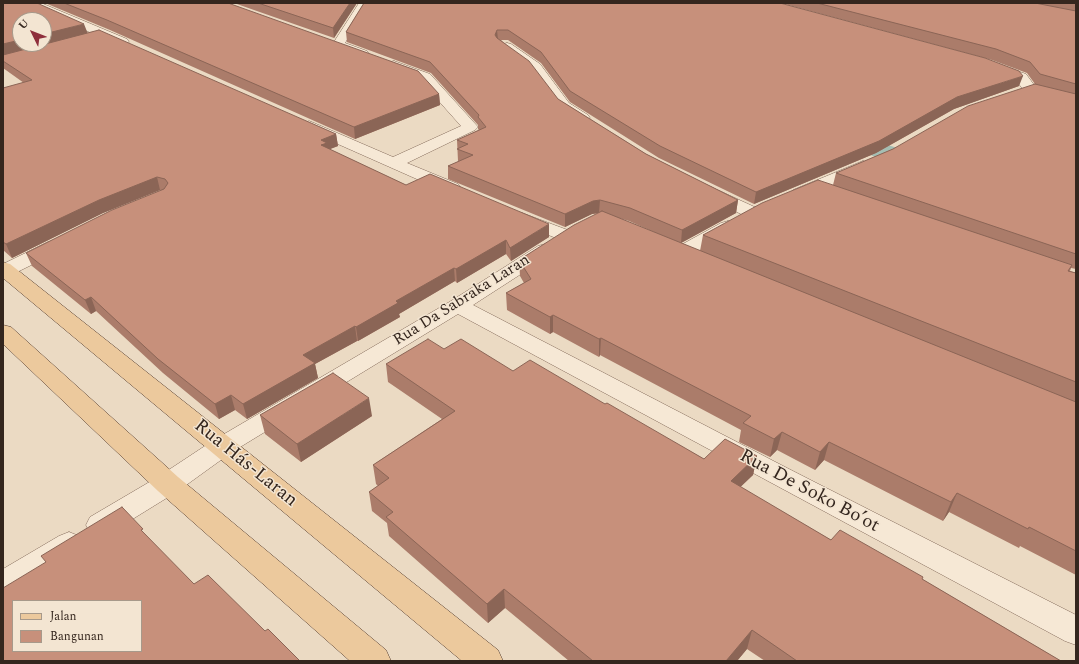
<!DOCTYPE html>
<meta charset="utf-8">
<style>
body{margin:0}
#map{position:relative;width:1079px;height:664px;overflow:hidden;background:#ebdac3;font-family:Spectral,serif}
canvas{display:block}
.frame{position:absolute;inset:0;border:4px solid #34261e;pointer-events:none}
.legend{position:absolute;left:12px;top:600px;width:130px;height:52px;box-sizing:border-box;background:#f3e5d2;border:1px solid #a7998a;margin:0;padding:5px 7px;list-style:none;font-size:12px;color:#34261e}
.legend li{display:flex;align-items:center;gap:8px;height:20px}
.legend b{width:20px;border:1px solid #a7998a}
.north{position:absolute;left:12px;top:12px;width:40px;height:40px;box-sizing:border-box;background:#f3e5d2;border:1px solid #a7998a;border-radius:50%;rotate:313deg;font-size:11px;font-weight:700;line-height:16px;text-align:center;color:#34261e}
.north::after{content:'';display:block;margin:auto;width:14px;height:18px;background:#8f2f3c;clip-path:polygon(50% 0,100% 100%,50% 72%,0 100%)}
</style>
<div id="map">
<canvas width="1079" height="664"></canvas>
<div class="frame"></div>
<ul class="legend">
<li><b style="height:5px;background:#ecc99d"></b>Jalan</li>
<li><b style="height:11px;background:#c7907b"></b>Bangunan</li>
</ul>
<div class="north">U</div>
</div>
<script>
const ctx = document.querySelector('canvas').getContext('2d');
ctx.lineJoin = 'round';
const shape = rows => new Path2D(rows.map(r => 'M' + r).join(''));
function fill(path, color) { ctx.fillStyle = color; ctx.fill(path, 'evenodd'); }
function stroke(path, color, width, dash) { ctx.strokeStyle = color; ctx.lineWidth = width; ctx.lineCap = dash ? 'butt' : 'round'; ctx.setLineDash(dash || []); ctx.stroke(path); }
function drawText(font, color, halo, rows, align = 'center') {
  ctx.font = font + ' Spectral,serif'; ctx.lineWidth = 3; ctx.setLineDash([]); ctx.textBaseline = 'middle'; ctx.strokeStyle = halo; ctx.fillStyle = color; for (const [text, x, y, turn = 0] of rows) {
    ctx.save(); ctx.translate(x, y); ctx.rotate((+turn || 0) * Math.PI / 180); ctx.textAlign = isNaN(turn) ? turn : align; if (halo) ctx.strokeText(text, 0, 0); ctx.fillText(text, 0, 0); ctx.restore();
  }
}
fill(shape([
 [835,128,941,162,945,168,941,174,932,176,826,140,823,135,826,130,835,128]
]), '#a5beb3');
const minor = shape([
 [27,3,41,3,127,39,129,42,127,45,119,45,28,5,27,3],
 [359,3,369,3,345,43,367,51,369,54,367,57,363,58,334,48,332,45,359,3],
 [507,43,511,44,540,64,569,103,588,115,590,118,588,121,583,122,578,121,559,109,530,70,503,50,501,47,503,44,507,43],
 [394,61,430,74,478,127,475,130,407,163,458,184,461,188,458,192,452,193,446,192,304,129,301,126,304,123,309,121,314,123,393,157,461,126,420,80,389,68,387,65,389,62,394,61],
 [994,63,1026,74,1037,89,1035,92,1030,93,1025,92,1016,80,989,70,987,67,989,64,994,63],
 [863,161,869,163,871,166,869,169,805,198,799,199,793,198,790,194,793,190,863,161],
 [711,187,759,209,762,213,759,217,753,218,747,217,705,196,702,192,705,188,711,187],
 [522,213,573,232,575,236,573,240,566,242,516,222,513,218,516,214,522,213],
 [728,221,735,223,737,227,735,231,689,256,682,258,675,256,657,249,654,245,657,241,664,239,681,245,721,223,728,221],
 [55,240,62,242,65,246,62,250,13,274,3,275,3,264,48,242,55,240],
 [545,244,552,246,555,250,552,254,473,305,787,468,1076,615,1076,645,1065,641,458,314,232,452,178,491,110,533,100,536,90,533,86,525,90,517,158,477,214,440,451,301,538,246,545,244],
 [69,532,79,536,84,544,79,552,14,594,3,598,3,569,59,536,69,532]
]);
const major = shape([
 [3,262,10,264,498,650,503,661,462,661,3,278,3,262],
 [3,325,11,327,178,477,386,650,391,661,350,661,158,491,3,344,3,325]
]);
stroke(minor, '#846b5b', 1);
stroke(major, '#523b2f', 1);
fill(minor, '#f6e8d5');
fill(major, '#ecc99d');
fill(shape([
 [3,3,87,33,336,134,338,146,329,149,406,185,549,237,511,261,506,254,457,283,455,281,399,314,400,317,358,341,357,341,315,364,318,378,247,419,235,410,219,419,163,373,96,311,91,314,32,266,26,253,161,190,160,190,103,213,12,258,3,250,3,88,24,83,3,68],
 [45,3,228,3,439,94,440,105,355,139,110,30],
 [234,3,357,3,334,38],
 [364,3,1019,86,954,109,876,153,754,204,659,158,570,102,541,63,508,40,501,40,558,99,646,154,738,200,736,213,681,243,700,251,703,235,833,185,836,173,893,149,1035,84,1027,73,992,60,781,3,1076,3,1076,269,1071,268,1070,271,1076,273,1076,575,1020,546,1019,548,949,512,943,521,824,460,815,470,777,450,770,457,739,442,741,430,600,355,599,357,553,332,550,334,507,310,506,293,524,283,520,276,519,260,599,213,592,214,565,227,448,179,448,166,459,161,458,161,457,140,479,130,478,129,478,125,431,73,347,42,346,32],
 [619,218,629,221,665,237],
 [444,349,513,371,605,404,704,459,757,456,753,475,740,487,831,540,922,579,1061,661,765,661,747,649,737,661,569,661,505,608,488,623,389,536,387,523,372,511,369,492,378,486,376,484,373,465,442,419,388,382,386,364],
 [260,415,372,416,301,462,265,434]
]), '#ab7c6a');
fill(shape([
 [350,3,357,3,334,38,333,28],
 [84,24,88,34,3,55,3,44,20,40,20,44,44,44,44,34],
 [497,30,498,40,495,35],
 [1023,76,1019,86,954,109,876,153,754,204,756,192,957,97],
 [439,94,440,105,355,139,354,127],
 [336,134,338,146,328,150,323,157,321,140],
 [157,177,160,190,103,213,12,258,6,244,99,200],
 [600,200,599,213,592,214,565,227,565,214,593,201],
 [738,200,736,213,681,243,682,230],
 [549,224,549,237,511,261,510,248],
 [506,240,506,254,457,283,456,269],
 [454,268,455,281,399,314,400,317,358,341,356,327,396,301],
 [91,297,96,311,91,314,85,300],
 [553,315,553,332,550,334,550,317],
 [355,326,357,341,315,364,318,378,247,419,243,404,303,355],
 [601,338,600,355,599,357,599,339],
 [231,395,235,410,219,419,215,404],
 [369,398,372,416,301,462,297,444],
 [782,432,777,450,770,457,774,439],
 [829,442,824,460,815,470,820,452],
 [757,456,753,475,727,500,731,481],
 [957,493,949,512,943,521,951,502],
 [504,589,505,608,488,623,487,604],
 [752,630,747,649,737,661,726,661]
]), '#8b6556');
const building = shape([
 [3,3,37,3,84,24,44,34,44,20,20,20,20,40,3,44,3,3],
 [64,3,228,3,418,71,439,94,354,127,107,20,64,3],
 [258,3,350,3,333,28,258,3],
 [364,3,780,3,985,58,1019,71,1023,76,957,97,879,141,756,192,660,146,570,91,541,52,508,30,497,30,495,35,497,38,529,61,558,99,646,154,738,200,682,230,630,208,600,200,593,201,565,214,448,166,473,155,457,149,468,144,457,140,486,127,478,117,479,115,430,62,346,32,364,3],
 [817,3,1035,3,1076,11,1076,84,1040,74,1030,62,996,49,817,3],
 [99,30,336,134,321,140,327,143,321,145,406,185,430,174,549,224,510,248,506,240,456,269,454,268,396,301,398,303,356,327,355,326,303,355,315,363,243,404,231,395,215,404,158,359,91,297,85,300,26,253,112,210,164,189,168,183,165,179,157,177,99,200,6,244,3,242,3,88,32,80,3,61,3,55,99,30],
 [1035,84,1076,94,1076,254,836,173,893,149,968,106,1035,84],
 [818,180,1072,265,1068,271,1076,273,1076,382,703,235,762,203,818,180],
 [602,211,1076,402,1076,551,1029,527,1028,529,957,493,951,502,829,442,820,452,782,432,774,439,743,423,751,416,601,338,599,339,553,315,550,317,506,293,531,279,519,260,574,225,602,211],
 [428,339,444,349,461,339,513,371,530,360,605,404,607,403,704,459,725,439,757,456,731,481,831,540,840,530,923,577,922,579,1061,661,797,661,752,630,726,661,593,661,504,589,487,604,386,517,393,512,369,492,389,478,373,465,455,411,386,364,428,339],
 [333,373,369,398,297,444,260,415,333,373],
 [122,507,143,529,141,530,194,584,208,575,265,631,268,629,300,661,3,661,3,588,46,562,41,556,122,507],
 [13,601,141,601,141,651,13,651,13,601]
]);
fill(building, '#c7907b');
stroke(building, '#8b6556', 1);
drawText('16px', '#34261e', '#f3e5d2', [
 ["Rua Da Sabraka Laran",462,301,-32]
]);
drawText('19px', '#34261e', '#f3e5d2', [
 ["Rua Hás-Laran",245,464,39],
 ["Rua De Soko Bo’ot",809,492,28]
]);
</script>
